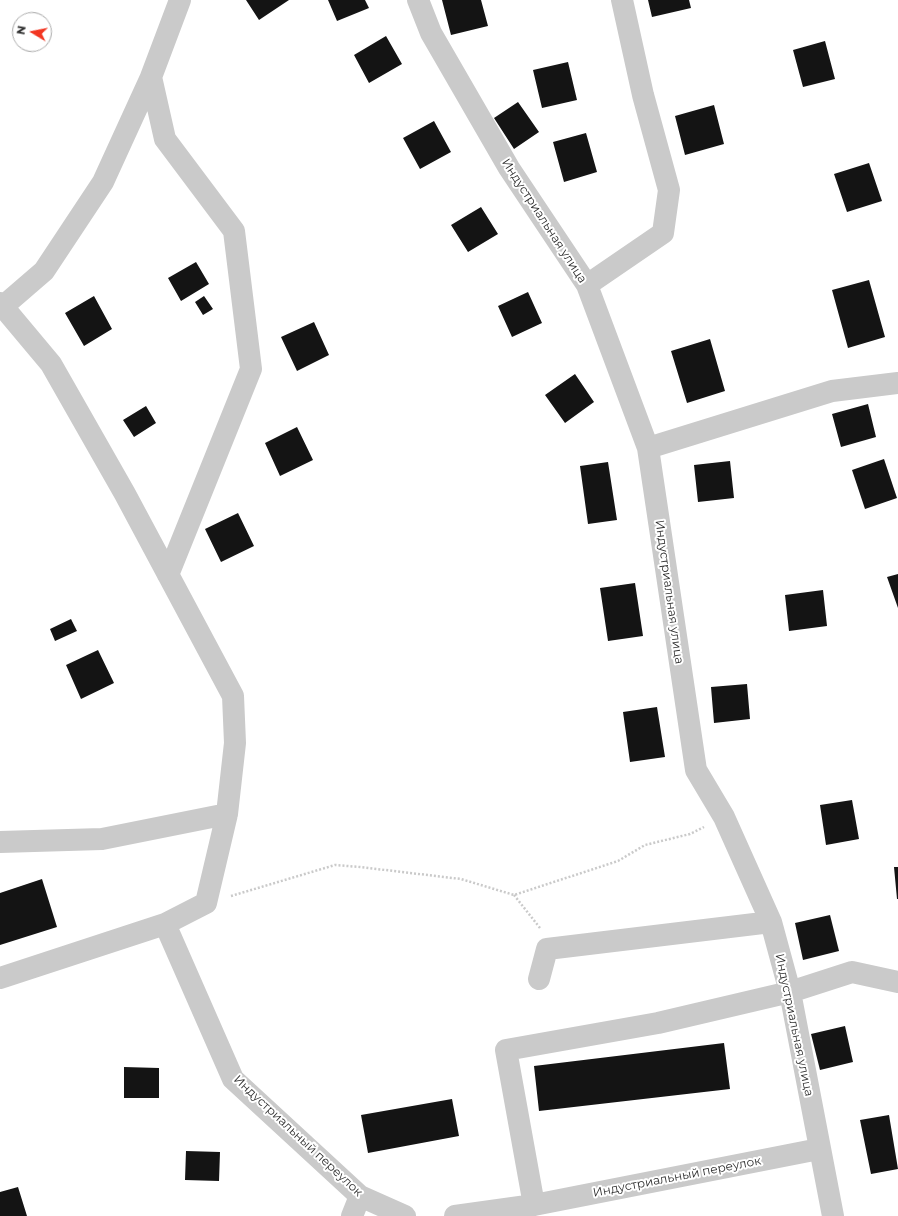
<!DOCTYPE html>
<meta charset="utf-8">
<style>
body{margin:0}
#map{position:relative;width:898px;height:1216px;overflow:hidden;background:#fff;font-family:Montserrat,sans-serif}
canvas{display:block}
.north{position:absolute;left:12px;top:12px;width:40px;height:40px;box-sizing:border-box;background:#fff;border:1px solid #ababab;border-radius:50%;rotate:280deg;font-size:11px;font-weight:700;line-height:16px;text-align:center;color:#2d2d2d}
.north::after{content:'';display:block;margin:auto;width:14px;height:18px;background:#f23622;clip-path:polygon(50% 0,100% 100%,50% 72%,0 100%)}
</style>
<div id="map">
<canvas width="898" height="1216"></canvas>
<div class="north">N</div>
</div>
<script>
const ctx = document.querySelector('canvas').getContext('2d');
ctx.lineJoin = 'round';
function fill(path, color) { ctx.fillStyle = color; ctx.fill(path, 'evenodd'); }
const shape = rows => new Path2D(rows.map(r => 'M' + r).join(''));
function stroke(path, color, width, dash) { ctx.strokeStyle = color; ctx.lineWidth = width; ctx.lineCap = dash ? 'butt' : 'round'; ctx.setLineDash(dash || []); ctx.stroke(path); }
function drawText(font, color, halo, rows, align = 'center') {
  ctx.font = font + ' Montserrat,sans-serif'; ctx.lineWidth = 4; ctx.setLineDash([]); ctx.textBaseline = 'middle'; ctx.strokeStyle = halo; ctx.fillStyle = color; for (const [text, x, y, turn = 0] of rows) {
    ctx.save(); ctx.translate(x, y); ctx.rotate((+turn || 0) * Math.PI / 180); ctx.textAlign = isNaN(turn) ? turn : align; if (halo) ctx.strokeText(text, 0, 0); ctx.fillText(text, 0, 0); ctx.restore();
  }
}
fill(shape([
 [246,0,289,0,259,20],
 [328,0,365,0,369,8,337,21],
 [442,0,481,0,488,26,451,35],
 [648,0,689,0,691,8,652,17],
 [386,36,402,64,369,83,354,55],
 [825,41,835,79,803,87,793,50],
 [568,62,577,100,542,108,533,70],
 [518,102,539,132,514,149,494,118],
 [714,105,724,144,685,155,675,116],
 [434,121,451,152,420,169,403,138],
 [586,133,597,172,564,182,553,142],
 [869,163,882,201,847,212,834,174],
 [481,207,498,234,468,252,451,225],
 [196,262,209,284,181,301,168,278],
 [869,280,885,337,848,348,832,290],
 [528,292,542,323,512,337,498,306],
 [94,296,112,329,84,346,65,313],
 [204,296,213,309,203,315,195,302],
 [314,322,329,355,297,371,281,337],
 [710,339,725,391,687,403,671,351],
 [575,374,594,402,565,423,545,395],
 [868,404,876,437,841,447,832,414],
 [146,406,156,423,134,437,123,420],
 [297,427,313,460,280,476,265,443],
 [884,459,897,498,865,509,852,470],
 [730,461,734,498,698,502,694,465],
 [608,462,617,520,588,524,580,466],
 [238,513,254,546,221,562,205,529],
 [898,574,898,608,887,577],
 [635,583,643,636,608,641,600,588],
 [823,590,827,626,789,631,785,595],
 [71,619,77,631,55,641,50,629],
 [98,650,114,683,81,699,66,665],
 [747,684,750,719,714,723,711,687],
 [657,707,665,757,630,762,623,712],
 [852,800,859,839,826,845,820,805],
 [894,867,898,867,898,899,897,899],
 [42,879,57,927,0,945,0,893],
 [830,915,839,951,803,960,795,923],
 [845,1026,853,1062,820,1070,811,1034],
 [724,1043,730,1089,539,1111,534,1066],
 [124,1067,159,1068,159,1098,124,1098],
 [452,1099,459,1136,368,1153,361,1115],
 [889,1115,898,1169,871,1174,860,1120],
 [186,1151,220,1152,219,1181,185,1180],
 [18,1187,27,1216,0,1216,0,1192]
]), '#141414');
stroke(shape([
 [514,895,540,928],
 [231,896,335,865,360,867,461,879,514,895,618,861,645,845,690,834,704,827]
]), '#cacaca', 2.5, [2, 2]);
stroke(shape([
 [418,0,431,33,509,168,587,285,648,448,696,770,724,817,771,922,790,992,833,1216],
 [587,285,663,233,669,190,643,95,622,0],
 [0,303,51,364,125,494,233,696,235,743,227,814,206,903,165,924,0,978],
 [0,309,44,271,103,182,151,77],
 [648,448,832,391,898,383],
 [168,575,251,369,234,231,165,139,151,77,180,0],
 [0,842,102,839,227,814],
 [165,924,233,1079,360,1196,405,1216],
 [539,979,547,949,771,922],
 [534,1205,819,1149],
 [352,1216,360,1196],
 [455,1216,534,1205,506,1050,658,1023,790,992,852,972,898,982]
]), '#cacaca', 22);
drawText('12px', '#2d2d2d', '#fff', [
 ["Индустриальная улица",544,221,57],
 ["Индустриальная улица",669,592,82],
 ["Индустриальная улица",794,1025,78],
 ["Индустриальный переулок",298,1136,43],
 ["Индустриальный переулок",677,1177,-11]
]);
</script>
